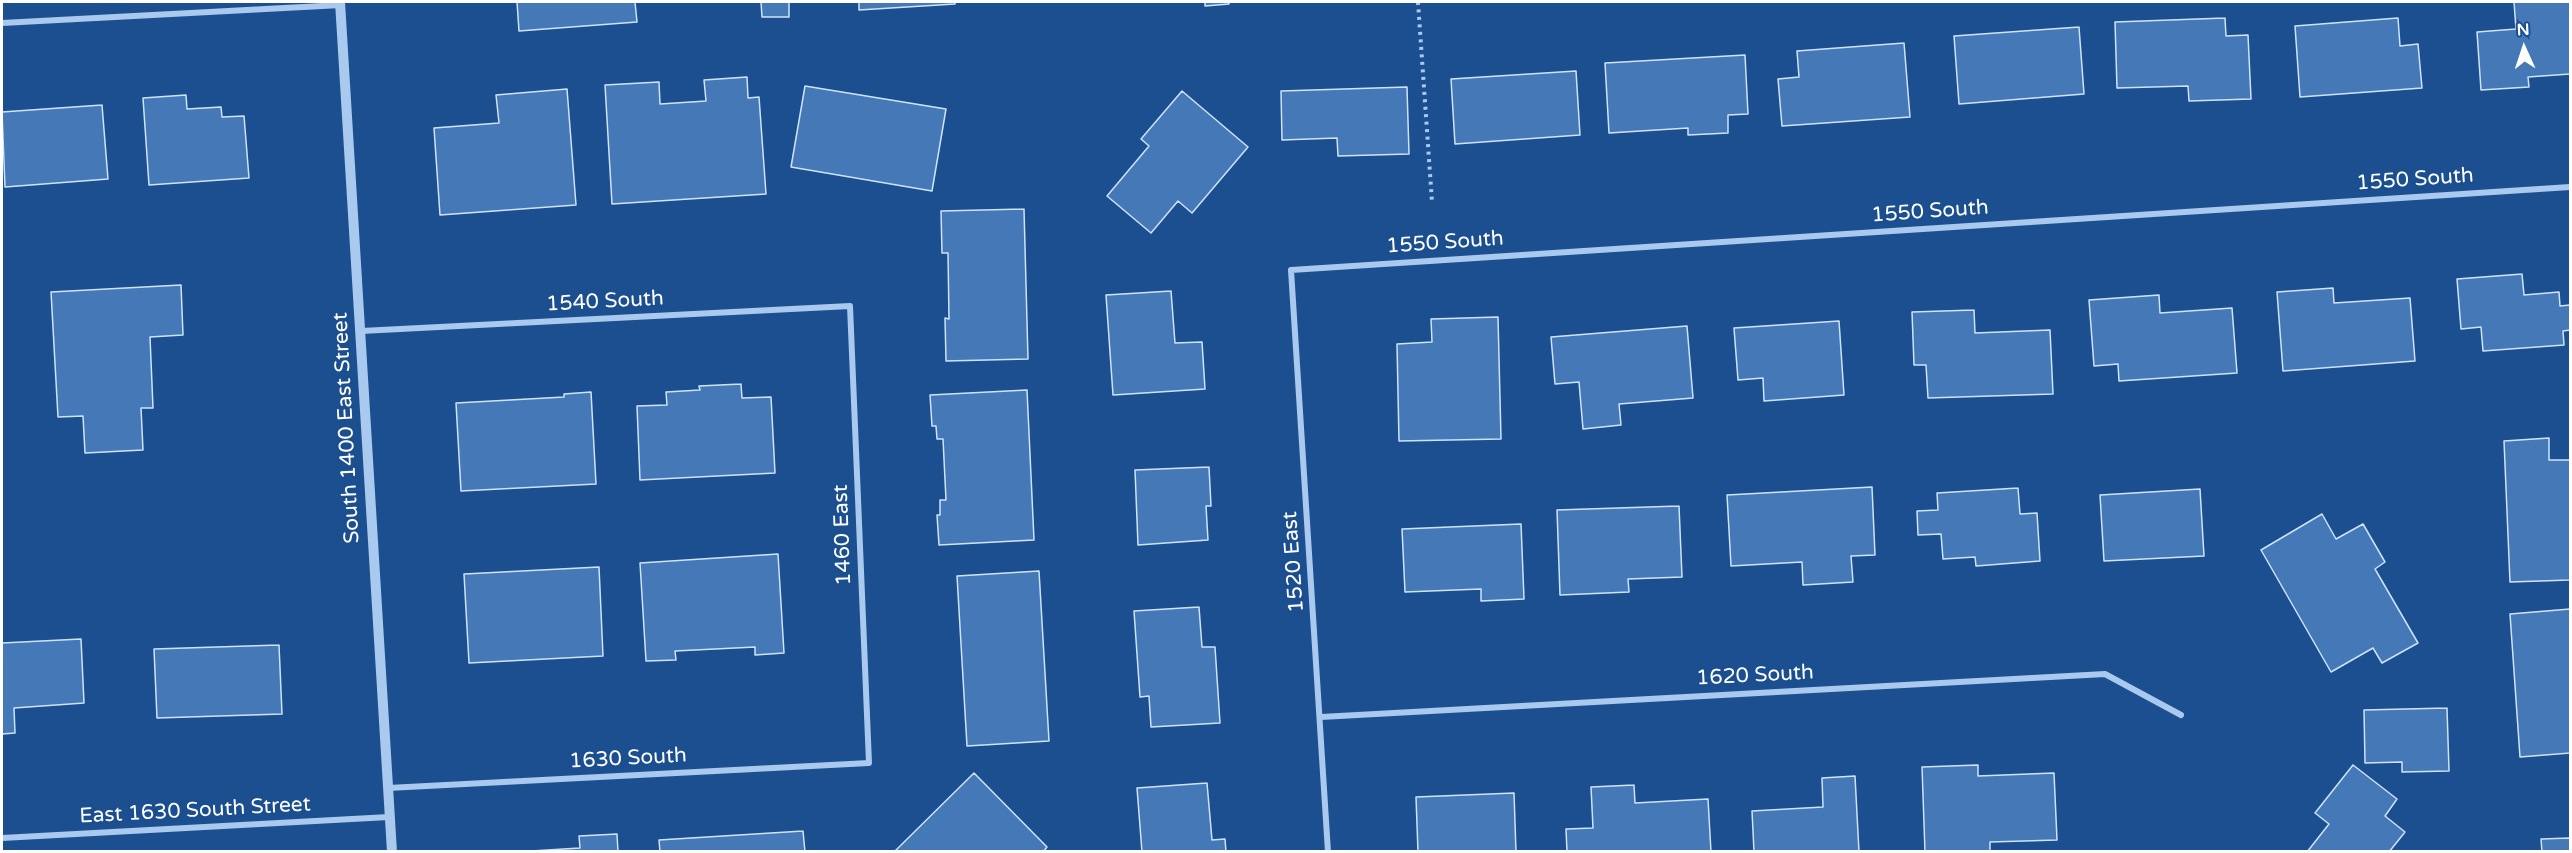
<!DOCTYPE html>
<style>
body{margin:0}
#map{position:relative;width:2572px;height:853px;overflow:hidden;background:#1b4f8f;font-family:"Varela Round",sans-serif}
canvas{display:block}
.frame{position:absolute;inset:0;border:3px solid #fff;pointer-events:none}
.north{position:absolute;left:2494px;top:18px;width:60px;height:60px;-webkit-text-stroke:4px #1b4f8f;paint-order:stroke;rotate:357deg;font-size:16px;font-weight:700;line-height:24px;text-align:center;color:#fff}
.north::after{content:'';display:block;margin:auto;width:21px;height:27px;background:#fff;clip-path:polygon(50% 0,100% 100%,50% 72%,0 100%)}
</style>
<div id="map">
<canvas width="2572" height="853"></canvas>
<div class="frame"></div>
<div class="north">N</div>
</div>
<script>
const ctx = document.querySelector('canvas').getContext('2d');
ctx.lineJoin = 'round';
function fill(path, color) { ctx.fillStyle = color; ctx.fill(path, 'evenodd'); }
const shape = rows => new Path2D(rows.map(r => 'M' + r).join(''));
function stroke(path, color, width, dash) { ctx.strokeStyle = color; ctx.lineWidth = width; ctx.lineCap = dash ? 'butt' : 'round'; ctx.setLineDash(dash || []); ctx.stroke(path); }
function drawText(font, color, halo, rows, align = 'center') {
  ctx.font = font + ' "Varela Round",sans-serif'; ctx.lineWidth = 4.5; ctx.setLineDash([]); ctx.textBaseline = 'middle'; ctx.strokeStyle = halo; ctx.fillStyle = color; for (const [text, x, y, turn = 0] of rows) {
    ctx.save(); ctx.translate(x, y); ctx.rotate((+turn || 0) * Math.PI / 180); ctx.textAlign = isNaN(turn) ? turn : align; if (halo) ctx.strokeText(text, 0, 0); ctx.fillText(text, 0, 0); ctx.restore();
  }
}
const building = shape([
 [517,2,635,2,637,22,519,31,517,2],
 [722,2,789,2,789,17,762,17,761,2,722,2],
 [859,2,955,2,955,4,859,10,859,2],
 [1205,2,1229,2,1229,4,1205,6,1205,2],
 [2514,2,2570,2,2570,74,2528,77,2529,87,2481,90,2477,32,2516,29,2514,2],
 [2225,18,2226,36,2248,35,2251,99,2189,101,2188,86,2117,88,2115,22,2225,18],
 [2398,18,2400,46,2418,44,2422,88,2300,97,2295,26,2398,18],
 [2079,27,2084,94,1959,104,1954,36,2079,27],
 [1904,43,1910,117,1782,126,1778,79,1799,77,1797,51,1904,43],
 [1745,55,1748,114,1728,115,1728,133,1688,135,1688,128,1609,133,1605,63,1745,55],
 [1576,71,1580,135,1455,144,1451,79,1576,71],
 [747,77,748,98,759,97,766,194,612,204,605,85,659,82,660,104,706,101,704,80,747,77],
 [805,86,946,109,932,191,791,167,805,86],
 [1407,87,1409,154,1338,156,1337,138,1282,140,1281,91,1407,87],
 [567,89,576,205,440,215,434,128,499,123,496,95,567,89],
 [1182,91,1248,147,1192,213,1178,201,1151,233,1107,196,1149,146,1141,139,1182,91],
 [186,95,187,109,221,107,222,117,244,116,249,178,149,185,143,98,186,95],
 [102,105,108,179,5,187,2,112,102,105],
 [1024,209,1028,359,946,361,945,318,949,319,948,253,942,253,941,211,1024,209],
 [2522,274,2524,295,2559,292,2560,306,2570,305,2570,330,2563,331,2564,345,2483,351,2481,327,2461,329,2457,279,2522,274],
 [181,285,183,335,150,337,153,408,141,408,143,450,85,453,83,416,58,417,51,292,181,285],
 [2333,288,2334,303,2410,298,2415,361,2283,371,2277,292,2333,288],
 [1171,291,1175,343,1202,342,1205,389,1113,395,1106,295,1171,291],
 [2159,295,2160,313,2232,308,2237,373,2119,381,2118,364,2094,366,2089,300,2159,295],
 [1974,310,1975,333,2050,330,2053,394,1928,398,1926,365,1914,365,1912,312,1974,310],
 [1498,317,1501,439,1399,441,1397,344,1432,342,1431,319,1498,317],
 [1839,321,1844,395,1764,401,1763,378,1738,380,1734,328,1839,321],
 [1687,326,1693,398,1619,404,1621,425,1583,429,1579,382,1555,384,1551,337,1687,326],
 [741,384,742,398,771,397,775,473,640,480,637,406,667,405,666,392,700,390,699,386,741,384],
 [1027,390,1034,540,939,545,937,515,940,515,940,500,946,500,943,439,937,439,936,426,932,426,930,395,1027,390],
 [591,392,596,484,461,491,456,403,564,397,564,394,591,392],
 [2549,438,2549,460,2570,460,2570,580,2510,582,2504,441,2549,438],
 [1209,467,1211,506,1206,506,1208,540,1138,545,1135,470,1209,467],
 [1872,487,1875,555,1851,556,1853,582,1803,585,1802,562,1731,566,1727,495,1872,487],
 [2018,488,2020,514,2037,513,2040,561,1976,566,1975,557,1943,559,1941,534,1918,535,1917,511,1938,510,1937,493,2018,488],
 [2200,489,2204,556,2104,561,2100,495,2200,489],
 [1679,506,1682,577,1628,579,1629,592,1560,595,1557,510,1679,506],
 [2322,514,2336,539,2363,524,2385,562,2375,569,2418,643,2382,663,2373,648,2331,672,2261,550,2322,514],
 [1521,524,1524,599,1481,601,1481,589,1405,592,1402,529,1521,524],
 [778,554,784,653,755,655,755,647,675,651,676,660,646,661,640,563,778,554],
 [599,567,603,656,469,663,464,574,599,567],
 [1039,571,1049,741,967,746,957,576,1039,571],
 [1199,607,1202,647,1215,647,1220,723,1151,727,1149,696,1140,697,1134,611,1199,607],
 [2570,609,2570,753,2520,757,2510,614,2570,609],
 [81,639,84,703,14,708,15,733,2,734,2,643,81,639],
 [279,645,282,714,157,718,154,649,279,645],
 [2447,708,2449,771,2402,772,2402,762,2365,763,2364,710,2447,708],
 [1978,765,1978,776,2054,773,2057,840,1990,842,1990,852,1925,852,1922,767,1978,765],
 [2353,765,2397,799,2385,816,2405,832,2389,852,2307,852,2329,824,2315,813,2353,765],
 [974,773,1047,847,1043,852,894,852,974,773],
 [1855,776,1859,852,1754,852,1752,811,1823,807,1822,778,1855,776],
 [1207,783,1212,840,1225,839,1226,852,1142,852,1137,788,1207,783],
 [1634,785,1635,803,1708,799,1711,852,1567,852,1566,829,1593,828,1591,787,1634,785],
 [1514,793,1516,852,1418,852,1416,797,1514,793],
 [803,831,805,852,660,852,659,840,803,831],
 [617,834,618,852,515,852,580,848,579,836,617,834],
 [2570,838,2570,852,2542,852,2541,839,2570,838]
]);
fill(building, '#4478b7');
stroke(building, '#cfe3fa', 1.5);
stroke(shape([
 [1418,2,1432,202]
]), '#a9c9ee', 4, [3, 4.5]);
stroke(shape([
 [2,23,341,5],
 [361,331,850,306,869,763,388,788],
 [1321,717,2105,674,2181,715],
 [2,838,389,817],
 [1328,852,1291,270,2570,187]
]), '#a9c9ee', 6);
stroke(shape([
 [340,2,392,852]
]), '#a9c9ee', 10);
drawText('21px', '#fff', '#1b4f8f', [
 ["1550 South",2415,180,-4],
 ["1550 South",1930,212,-4],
 ["1550 South",1445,243,-4],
 ["1540 South",605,302,-3],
 ["South 1400 East Street",347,428,-93],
 ["1460 East",843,535,-92],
 ["1520 East",1294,562,-94],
 ["1620 South",1755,676,-3],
 ["1630 South",628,759,-3],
 ["East 1630 South Street",195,811,-3]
]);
</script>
